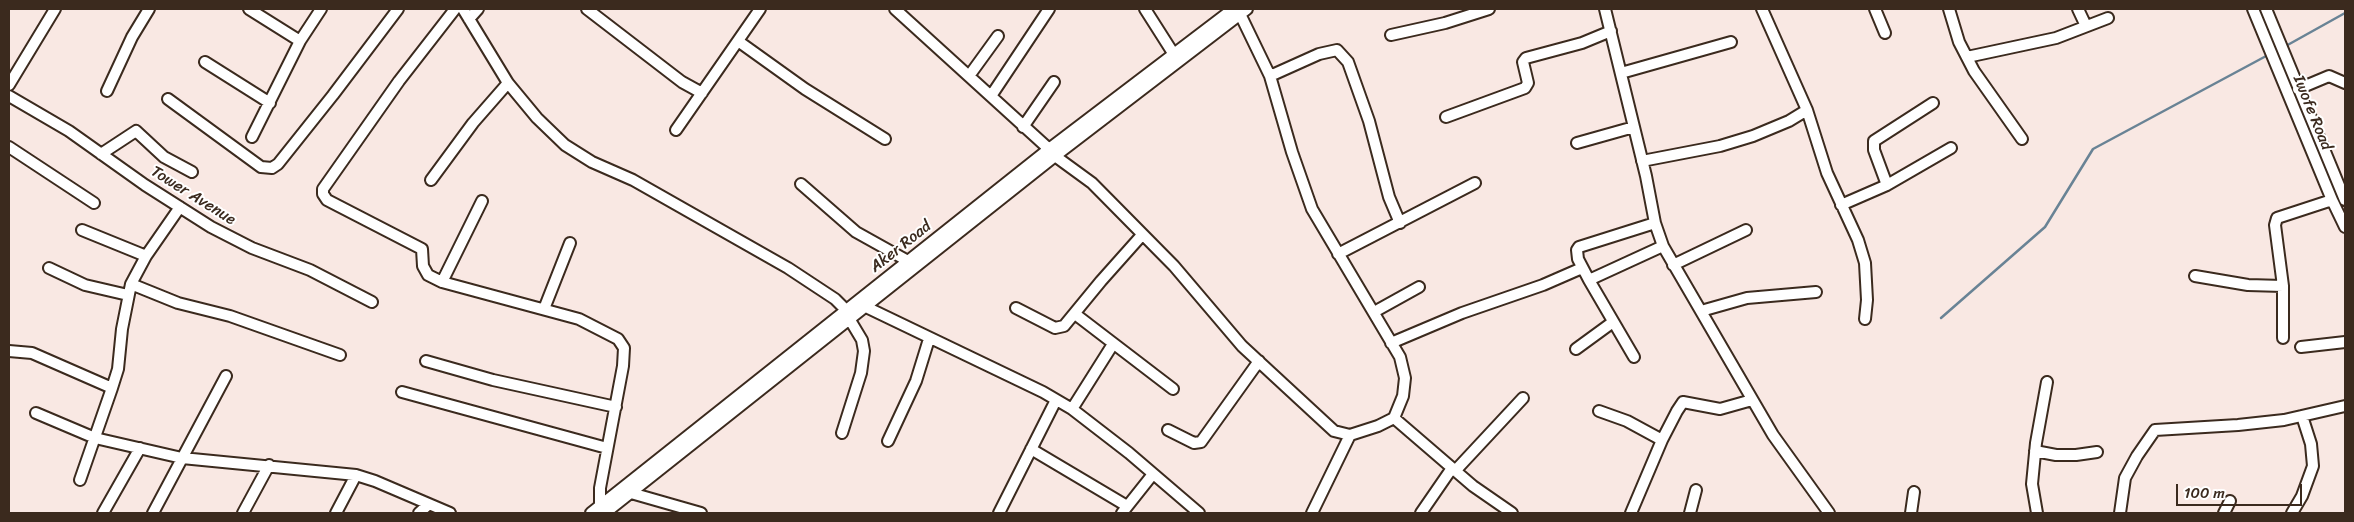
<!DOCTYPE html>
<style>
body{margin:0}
#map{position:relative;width:2354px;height:522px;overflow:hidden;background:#f9e8e3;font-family:Sriracha,sans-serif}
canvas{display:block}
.frame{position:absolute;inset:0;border:10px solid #3b2a1e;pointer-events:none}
.scale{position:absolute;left:2176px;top:484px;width:126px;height:22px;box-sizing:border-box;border:2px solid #3b2a1e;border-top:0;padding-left:6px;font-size:15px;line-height:18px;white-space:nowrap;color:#3b2a1e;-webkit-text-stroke:4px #fff;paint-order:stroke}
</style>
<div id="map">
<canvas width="2354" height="522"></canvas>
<div class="frame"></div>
<div class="scale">100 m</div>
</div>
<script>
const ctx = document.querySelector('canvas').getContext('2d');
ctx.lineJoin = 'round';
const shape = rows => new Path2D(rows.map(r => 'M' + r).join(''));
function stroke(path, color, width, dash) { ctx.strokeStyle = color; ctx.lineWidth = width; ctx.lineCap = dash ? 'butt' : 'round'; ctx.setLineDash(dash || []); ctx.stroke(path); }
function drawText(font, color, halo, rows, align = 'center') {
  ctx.font = font + ' Sriracha,sans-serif'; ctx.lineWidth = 4; ctx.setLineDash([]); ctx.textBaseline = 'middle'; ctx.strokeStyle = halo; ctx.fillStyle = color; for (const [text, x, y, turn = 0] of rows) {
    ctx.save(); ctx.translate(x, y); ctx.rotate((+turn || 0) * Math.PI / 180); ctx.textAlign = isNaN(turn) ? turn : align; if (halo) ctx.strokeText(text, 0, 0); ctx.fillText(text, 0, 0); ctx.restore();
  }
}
stroke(shape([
 [2284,47,2345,13],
 [1941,318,2045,227,2093,149,2268,55]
]), '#698395', 2.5);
const minor = shape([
 [249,9,300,41],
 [455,9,399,81,323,189,323,194,327,200,422,249,423,266,428,275,442,282,579,319,618,339,624,348,623,366,600,488,600,506],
 [463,9,508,83,537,118,565,145,592,162,633,180,788,268,835,299,847,311],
 [587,9,682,82,702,93],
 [895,9,1049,149],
 [1145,9,1173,53],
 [1605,9,1646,176,1655,223,1663,246,1773,435,1829,513],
 [1762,9,1807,110,1827,173,1858,240,1865,263,1867,300,1865,319],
 [1875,9,1885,33],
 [1949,9,1959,42,1974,71,2022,139],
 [2078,9,2086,26],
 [2253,9,2332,200,2345,227],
 [2266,9,2345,200],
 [469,19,478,9],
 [1391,35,1445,23,1489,9],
 [738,41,805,89,885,139],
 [1967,57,2056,38,2108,18],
 [205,62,270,103],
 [1621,73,1731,42],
 [969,76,998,36],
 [1270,76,1319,54,1337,50,1348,62,1369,121,1389,197,1400,223],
 [9,85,55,9],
 [2298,89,2329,76,2345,83],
 [107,91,132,37,149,9],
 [9,96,69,131,145,185,211,227,252,248,310,270,372,302],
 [991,96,1049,9],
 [168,99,261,167,272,168,278,164,333,95,398,9],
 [1446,117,1525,88,1528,83,1523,62,1526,58,1582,43,1611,31],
 [1023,127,1054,82],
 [676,130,760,9],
 [252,137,300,41,321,9],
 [1577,143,1634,127],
 [9,147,94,203],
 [101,154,136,131,164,157,192,172],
 [1055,156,1092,183,1174,266,1242,346,1334,431,1350,435,1378,426,1394,418,1403,396,1405,378,1400,357,1312,209,1292,152,1270,76,1240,14],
 [1642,161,1720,146,1753,136,1789,121,1807,110],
 [431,180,473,123,508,83],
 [801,184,856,232,908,261],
 [1887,185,1874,150,1874,141,1933,103],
 [1841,205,1887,185,1951,148],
 [1655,223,1579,247,1577,250,1578,259,1589,280,1663,246],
 [82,230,146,256],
 [1338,254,1475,183],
 [1673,265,1746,230],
 [49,268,85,285,128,295],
 [2195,276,2248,285,2283,286],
 [1589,280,1634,357],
 [442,282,482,201],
 [131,284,178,303,230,316,340,355],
 [866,307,1043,392,1072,409,1129,453,1199,513],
 [1016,308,1055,328,1064,326,1101,281,1142,235],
 [544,309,570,243],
 [1701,311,1747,298,1816,292],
 [1374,312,1419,287],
 [1075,314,1173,389],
 [2283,338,2283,286,2275,225,2277,218,2332,200],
 [1391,343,1462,313,1543,285,1582,268],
 [2301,347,2345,342],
 [1576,349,1613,322],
 [9,351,32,353,112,388,80,480],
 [426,361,493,380,616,407],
 [112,388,118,369,122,329,131,284,146,256,180,207],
 [402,392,607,448],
 [1072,409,1113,344],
 [1599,411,1627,421,1662,440],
 [36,413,95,438,182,458,356,475,375,481,450,513],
 [1394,418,1473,486,1512,513],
 [1168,430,1194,443,1201,442,1259,361],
 [842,433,861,373,864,351,862,340,850,320],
 [888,441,916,381,929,339],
 [1031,449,1127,506],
 [2035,451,2056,455,2076,455,2097,452],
 [1455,471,1523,398],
 [631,493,701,513],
 [103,513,140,448],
 [153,513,226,376],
 [243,513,269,465],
 [336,513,356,475],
 [419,513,429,504],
 [591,513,1049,149,1233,9],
 [605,513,1055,156,1247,9],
 [999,513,1056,400],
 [1122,513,1153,474],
 [1312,513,1350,435],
 [1421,513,1452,468],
 [1631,513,1662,440,1677,411,1683,402,1720,409,1752,400],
 [1690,513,1696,490],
 [1911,513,1914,492],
 [2037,513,2032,484,2036,443,2047,382],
 [2120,513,2125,478,2137,456,2155,430,2238,425,2284,420,2345,406],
 [2224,513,2230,501],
 [2292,513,2302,496,2313,466,2311,444,2302,416]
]);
stroke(minor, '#3b2a1e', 14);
stroke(minor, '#fff', 10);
drawText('16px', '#3b2a1e', '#fff', [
 ["Iwofe Road",2312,113,68],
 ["Tower Avenue",193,196,32],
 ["Aker Road",901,247,-38]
]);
</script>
